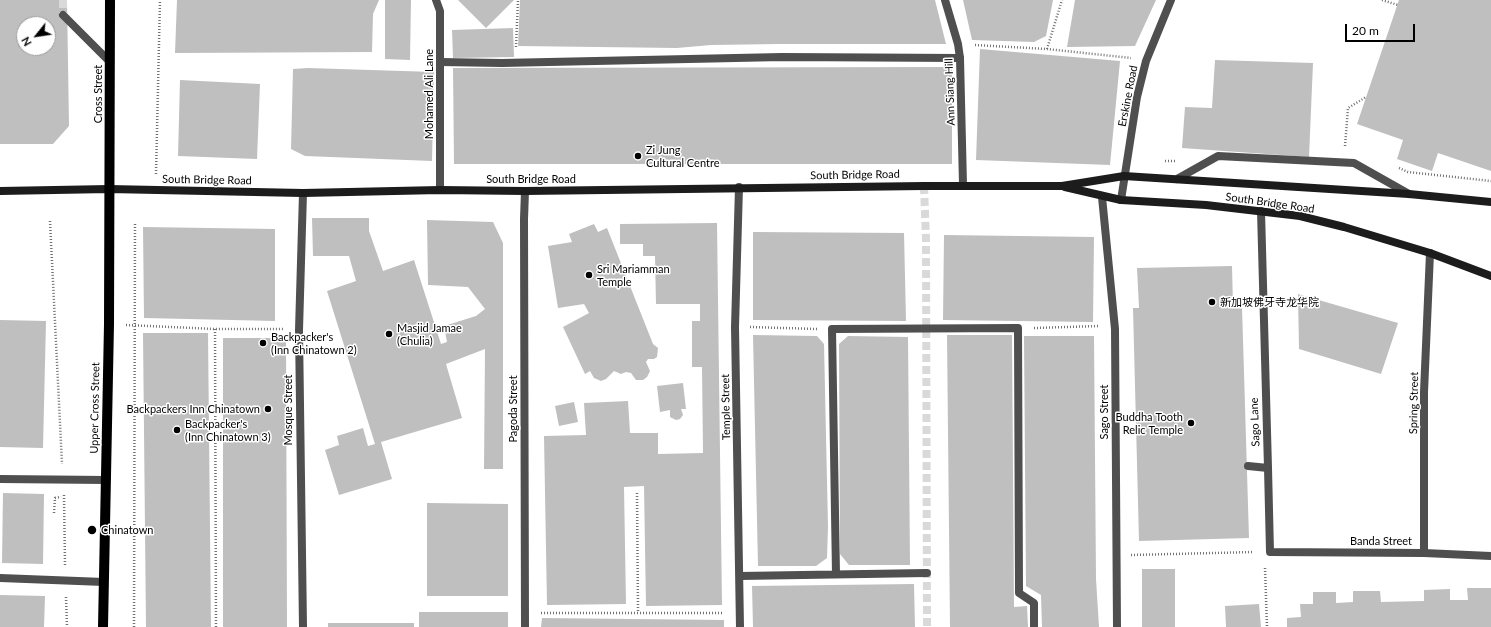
<!DOCTYPE html>
<meta charset="utf-8">
<style>
body{margin:0}
#map{position:relative;width:1491px;height:627px;overflow:hidden;background:#fff;font-family:Lato,sans-serif}
canvas{display:block}
.north{position:absolute;left:16px;top:16px;width:40px;height:40px;box-sizing:border-box;background:#fff;border:1px solid #999;border-radius:50%;rotate:240deg;font-size:11px;font-weight:700;line-height:16px;text-align:center;color:#000}
.north::after{content:'';display:block;margin:auto;width:14px;height:18px;background:#000;clip-path:polygon(50% 0,100% 100%,50% 72%,0 100%)}
.scale{position:absolute;left:1345px;top:24px;width:70px;height:18px;box-sizing:border-box;border:2px solid #000;border-top:0;padding-left:5px;font-size:12px;line-height:14px;white-space:nowrap;color:#000;-webkit-text-stroke:3px #fff;paint-order:stroke}
</style>
<div id="map">
<canvas width="1491" height="627"></canvas>
<div class="north">N</div>
<div class="scale">20 m</div>
</div>
<script>
const ctx = document.querySelector('canvas').getContext('2d');
ctx.lineJoin = 'round';
function fill(path, color) { ctx.fillStyle = color; ctx.fill(path, 'evenodd'); }
const shape = rows => new Path2D(rows.map(r => 'M' + r).join(''));
function stroke(path, color, width, dash) { ctx.strokeStyle = color; ctx.lineWidth = width; ctx.lineCap = dash ? 'butt' : 'round'; ctx.setLineDash(dash || []); ctx.stroke(path); }
function drawText(font, color, halo, rows, align = 'center') {
  ctx.font = font + ' Lato,"Noto Sans SC",sans-serif'; ctx.lineWidth = 3; ctx.setLineDash([]); ctx.textBaseline = 'middle'; ctx.strokeStyle = halo; ctx.fillStyle = color; for (const [text, x, y, turn = 0] of rows) {
    ctx.save(); ctx.translate(x, y); ctx.rotate((+turn || 0) * Math.PI / 180); ctx.textAlign = isNaN(turn) ? turn : align; if (halo) ctx.strokeText(text, 0, 0); ctx.fillText(text, 0, 0); ctx.restore();
  }
}
fill(shape([
 [0,0,67,0,69,126,53,144,0,144],
 [24,24,48,24,48,48,24,48],
 [177,0,379,0,373,14,372,52,175,53],
 [385,0,411,0,410,60,385,59],
 [458,0,514,0,486,28],
 [520,0,935,0,946,44,779,44,711,45,677,48,518,46],
 [963,0,1053,0,1046,36,1034,42,972,40],
 [1075,0,1156,0,1135,46,1067,47],
 [1399,0,1491,0,1491,171,1438,153,1432,171,1397,159,1403,140,1357,124],
 [513,28,514,57,453,58,452,30],
 [980,49,1120,61,1110,165,976,160],
 [1215,60,1313,63,1309,157,1182,148,1185,107,1212,108],
 [952,67,952,164,454,164,453,68],
 [308,68,434,72,432,161,305,156,291,149,293,69],
 [180,80,260,84,257,159,178,156],
 [312,218,369,218,369,231,383,271,414,260,441,344,447,342,444,326,476,316,485,309,468,287,428,285,427,220,493,222,503,243,503,469,484,469,485,349,446,364,462,418,381,442,392,479,339,495,325,450,339,445,337,436,363,428,368,446,375,444,327,291,356,281,349,256,313,256],
 [717,223,722,605,646,606,644,486,624,487,626,604,547,605,544,436,586,435,584,403,628,401,630,433,658,433,658,454,703,453,702,367,692,367,692,321,700,321,700,304,656,304,655,256,643,256,643,244,620,244,620,224],
 [594,224,598,232,607,228,653,344,658,348,657,357,654,359,648,359,646,362,650,371,647,377,643,380,636,380,631,373,626,372,621,374,614,371,606,379,601,381,594,378,590,371,585,374,563,327,589,313,584,304,558,308,548,246,572,242,569,234],
 [143,227,275,229,275,321,144,318],
 [753,232,904,233,906,321,753,320],
 [944,235,1094,237,1093,322,943,320],
 [1232,266,1233,307,1242,307,1249,538,1139,541,1133,308,1139,308,1137,268],
 [1298,294,1398,323,1381,374,1299,349],
 [0,320,46,321,43,448,0,447],
 [143,333,208,333,211,627,146,627],
 [753,335,817,336,824,344,828,527,827,558,816,566,758,566],
 [947,335,1012,335,1014,607,1027,606,1028,627,950,627],
 [848,336,908,337,910,565,849,565,840,554,839,344],
 [1024,336,1094,336,1096,579,1099,627,1042,627,1041,595,1026,586],
 [223,338,286,338,287,627,223,627],
 [683,383,686,409,681,409,683,415,680,419,676,420,670,417,670,410,660,412,657,386],
 [574,402,578,422,559,426,555,406],
 [3,493,44,494,43,564,2,563],
 [427,503,508,504,508,596,427,596],
 [1142,569,1175,569,1175,627,1142,627],
 [914,584,915,627,753,627,752,586],
 [1467,588,1491,588,1491,627,1287,627,1287,618,1301,617,1300,604,1313,604,1313,592,1336,592,1336,603,1353,602,1353,591,1380,591,1381,602,1424,601,1424,590,1450,589,1450,600,1468,600],
 [0,595,45,596,44,627,0,627],
 [1259,604,1261,627,1226,627,1225,606],
 [419,612,508,612,508,627,419,627],
 [542,618,724,620,724,627,541,627],
 [328,623,414,623,414,627,328,627]
]), '#bfbfbf');
stroke(shape([
 [63,0,63,15],
 [924,186,926,240,927,627]
]), '#d9d9d9', 8, [8, 4]);
stroke(shape([
 [1382,0,1398,5],
 [975,45,1047,49,1131,58],
 [516,47,518,0],
 [1047,49,1062,0],
 [1345,146,1348,108,1366,97],
 [1165,161,1176,161],
 [1399,168,1408,172,1491,181],
 [156,174,160,0],
 [50,221,62,464],
 [126,325,215,329,283,329],
 [750,327,817,329],
 [1034,328,1099,326],
 [215,329,216,627],
 [637,493,638,612],
 [64,495,65,566],
 [54,513,55,498,61,497],
 [1131,555,1254,552],
 [1265,568,1267,627],
 [66,597,67,627],
 [541,613,724,613],
 [134,627,135,222]
]), '#717171', 2.5, [1, 2]);
stroke(shape([
 [63,15,110,62],
 [440,62,502,63,782,57,960,58],
 [1177,179,1218,156,1354,163,1409,194],
 [1248,466,1268,468,1261,211],
 [0,479,106,480],
 [836,574,832,329,1018,328,1019,593,1034,603,1034,627],
 [740,576,927,573],
 [0,578,104,582]
]), '#4f4f4f', 8);
stroke(shape([
 [436,0,440,11,440,190],
 [945,0,958,44,960,58,963,185],
 [739,187,735,327,740,627],
 [1102,197,1115,329,1117,627],
 [1121,200,1137,97,1146,61,1171,0],
 [1268,468,1270,552,1424,553,1491,556],
 [1424,553,1424,392,1430,253],
 [303,627,299,330,303,193],
 [525,627,524,219,525,191]
]), '#4f4f4f', 8);
stroke(shape([
 [1065,187,1121,200,1206,205,1300,216,1344,227,1430,253,1491,276],
 [0,191,109,189,303,193,440,190,525,191,924,186,1062,186,1124,176,1409,194,1491,202]
]), '#1c1c1c', 8);
stroke(shape([
 [103,627,109,324,110,0]
]), '#000', 10);
for (const [x, y, r, color] of [
 [638,156,4,"#000"],
 [589,275,4,"#000"],
 [1212,302,4,"#000"],
 [389,334,4,"#000"],
 [263,343,4,"#000"],
 [268,409,4,"#000"],
 [1191,423,4,"#000"],
 [177,430,4,"#000"],
 [92,530,5,"#000"]
]) { const dot = new Path2D(); dot.arc(x, y, r, 0, 2 * Math.PI); ctx.fillStyle = color; ctx.fill(dot); stroke(dot, '#fff', 1.5); }
drawText('11px', '#000', '#fff', [
 ["Ann Siang Hill",950,92,-92],
 ["Cross Street",98,94,-90],
 ["Mohamed Ali Lane",429,94,-90],
 ["Erskine Road",1128,96,-79],
 ["South Bridge Road",855,175,-1],
 ["South Bridge Road",531,179],
 ["South Bridge Road",207,180,1],
 ["South Bridge Road",1270,203,8],
 ["Spring Street",1414,403,-89],
 ["Temple Street",726,407,-91],
 ["Upper Cross Street",95,408,-89],
 ["Pagoda Street",513,409,-90],
 ["Mosque Street",288,410,-90],
 ["Sago Street",1104,412,-90],
 ["Sago Lane",1255,422,-92],
 ["Banda Street",1381,541]
]);
drawText('11px', '#000', '#fff', [
 ["Zi Jung",646,150],
 ["Cultural Centre",646,163],
 ["Sri Mariamman",597,269],
 ["Temple",597,282],
 ["新加坡佛牙寺龙华院",1220,302],
 ["Masjid Jamae",397,328],
 ["(Chulia)",397,341],
 ["Backpacker's",271,337],
 ["(Inn Chinatown 2)",271,350],
 ["Backpackers Inn Chinatown",260,409,"right"],
 ["Buddha Tooth",1183,417,"right"],
 ["Relic Temple",1183,430,"right"],
 ["Backpacker's",185,424],
 ["(Inn Chinatown 3)",185,437],
 ["Chinatown",101,530]
], 'left');
</script>
